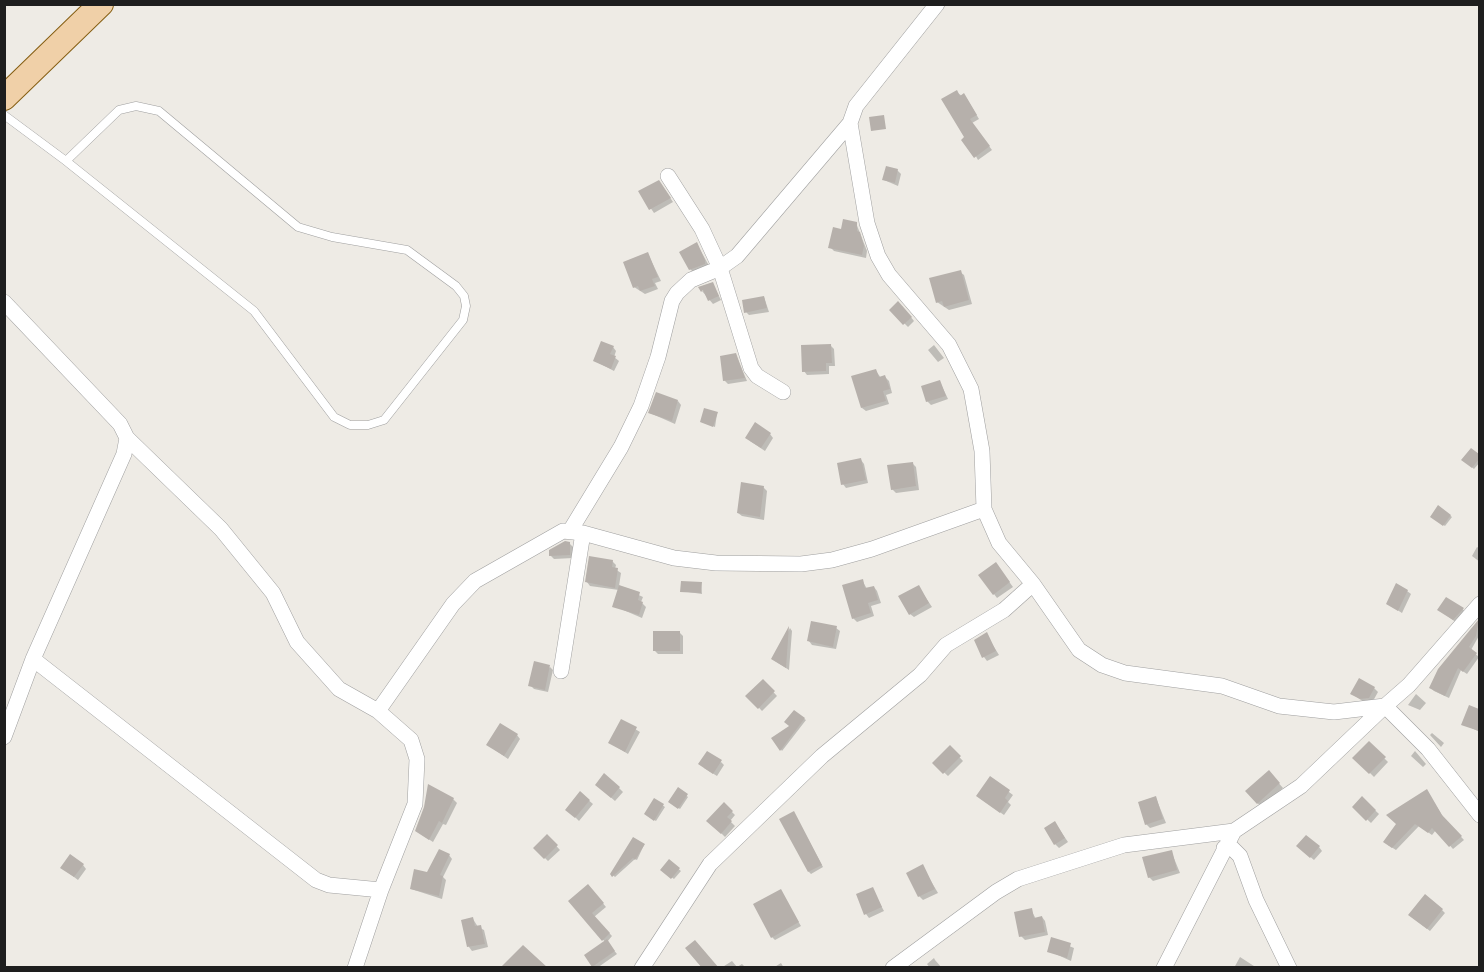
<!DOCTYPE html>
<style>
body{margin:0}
#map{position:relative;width:1484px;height:972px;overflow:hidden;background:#eeebe5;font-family:"Golos Text",sans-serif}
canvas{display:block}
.frame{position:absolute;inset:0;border:6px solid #1e1e1e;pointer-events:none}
</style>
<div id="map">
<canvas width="1484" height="972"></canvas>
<div class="frame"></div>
</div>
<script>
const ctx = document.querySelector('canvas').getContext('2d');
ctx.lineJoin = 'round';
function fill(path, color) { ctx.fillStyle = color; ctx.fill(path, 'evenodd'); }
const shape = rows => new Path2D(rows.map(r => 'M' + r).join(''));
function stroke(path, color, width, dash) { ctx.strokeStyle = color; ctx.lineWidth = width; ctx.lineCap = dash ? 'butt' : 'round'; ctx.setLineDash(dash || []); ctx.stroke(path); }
fill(shape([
 [956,92,967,99,979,119,972,123,992,150,978,160,966,138],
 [897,170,901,174,898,186,884,180],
 [659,181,673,202,654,213,640,192],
 [856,223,867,251,866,258,834,251,830,247,842,231],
 [697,244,708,264,708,267,694,273,690,269],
 [648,254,661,281,655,283,658,289,645,294,634,287],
 [960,272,964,275,972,304,949,310,937,302],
 [712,283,721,300,713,304,702,291],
 [764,297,769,312,749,315,746,312],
 [902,306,914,321,908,327,891,310],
 [830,345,834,349,835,366,829,366,829,374,807,375,804,371],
 [934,345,944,358,938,362,928,350],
 [613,347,616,351,614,357,619,361,614,371,595,361],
 [736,355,747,381,728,384,724,380],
 [876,371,881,378,885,377,889,381,892,393,886,395,889,404,866,411,862,408],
 [940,382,948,399,931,405,927,401],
 [678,401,681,405,675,424,650,413],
 [717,414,715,427,702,422],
 [770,434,773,438,765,451,750,441],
 [1472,450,1480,456,1480,462,1474,469,1463,460],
 [861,460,864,464,868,483,846,488,843,484],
 [912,463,916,467,919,490,896,493,892,489],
 [763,487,767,491,764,520,742,516,738,513],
 [1439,507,1452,517,1445,526,1432,516],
 [569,543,573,547,573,558,554,559,550,555],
 [1477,547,1480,549,1480,562,1472,556],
 [612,561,616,565,615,569,621,573,619,586,643,597,641,602,646,607,642,618,614,606,619,590,590,586,587,582],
 [999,568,1013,587,997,598,994,594],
 [862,580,867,589,874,587,877,591,881,603,871,606,874,616,857,622,853,618],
 [701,583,702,594,681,591],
 [918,586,932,607,914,617,910,614],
 [1407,591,1411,594,1402,613,1388,604],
 [1462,608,1465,612,1457,623,1439,610],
 [1480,621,1480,634,1471,650,1479,657,1467,674,1461,670,1449,698,1434,691,1431,688,1448,658],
 [790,628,792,631,789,670,772,659],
 [836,628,840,631,836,649,812,645,809,641],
 [679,632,683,636,683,654,658,654,654,650],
 [986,634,999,655,987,661,984,657],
 [550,667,553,670,548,692,534,689,530,685],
 [763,681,777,696,762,711,748,696],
 [1374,688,1378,692,1373,701,1364,702,1352,694],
 [1416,694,1426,703,1420,710,1408,705],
 [1470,707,1480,711,1480,732,1463,724],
 [794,712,806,720,782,751,773,738,791,727],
 [622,721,640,732,628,754,610,743],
 [1432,733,1444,743,1441,747,1430,735],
 [517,735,520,739,508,759,488,745],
 [1369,743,1388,762,1374,777,1355,758],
 [950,747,963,761,948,776,934,763],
 [1415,751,1426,764,1423,767,1411,756],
 [721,762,724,765,717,776,704,768],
 [1269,772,1283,788,1261,807,1247,791],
 [990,778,1013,795,1008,802,1011,805,1004,815,981,799],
 [600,788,619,788,623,792,615,801],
 [678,789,688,797,680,809,669,801],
 [1427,791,1445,820,1464,840,1453,849,1436,830,1432,835,1419,826,1396,850,1388,845],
 [580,793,593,804,579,821,571,813],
 [1156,798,1166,823,1150,828,1146,824],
 [1362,798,1379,814,1371,823,1354,807],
 [453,799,457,803,446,825,443,824,433,842,416,831],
 [655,800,665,807,656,821,647,815],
 [724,804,735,815,730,821,735,826,725,837,709,821],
 [794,813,823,867,811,874,809,872],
 [1055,823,1068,842,1059,848,1055,844],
 [547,836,560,850,548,861,535,848],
 [644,845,637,860,635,859,615,877,612,874],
 [1319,847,1322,851,1314,860,1302,850],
 [1171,851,1180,873,1153,881,1149,877],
 [449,855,452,859,443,877,446,880,442,899,411,889],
 [669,861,681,871,674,879,662,870],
 [83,865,86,869,78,880,66,871],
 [922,866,938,893,923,900,919,896],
 [591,889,606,907,594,917,612,936,607,942,617,954,597,968,593,966,605,942,570,901],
 [872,889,884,911,869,918,866,914],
 [780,891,801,926,775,940,772,937],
 [1031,910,1036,919,1042,917,1045,921,1048,935,1025,940,1021,936],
 [1442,910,1445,913,1430,931,1413,918],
 [473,919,478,927,484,930,488,947,472,951,469,947,463,921],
 [1052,939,1074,948,1071,961,1049,951],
 [1240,957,1257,968,1234,968],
 [934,958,935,960,942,968,930,968,927,964],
 [732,961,737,967,742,964,746,968,721,968],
 [781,963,784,968,773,968]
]), '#0003');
fill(shape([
 [957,90,960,96,964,93,977,115,970,119,990,146,974,158,961,140,964,137,941,99],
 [884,115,886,129,871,131,869,117],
 [886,166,898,169,895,183,882,180],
 [659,180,671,198,649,210,638,191],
 [843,219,857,222,857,231,860,232,864,246,862,255,828,248,833,227,841,229],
 [697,242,705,260,705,264,689,270,679,252],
 [648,252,658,277,652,279,655,286,640,291,638,286,633,288,623,262],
 [961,270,969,300,944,307,942,301,936,303,929,278],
 [713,282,719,296,708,301,703,290,701,292,698,287],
 [764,296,767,308,744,313,742,300],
 [898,301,912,317,903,325,889,310],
 [601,341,614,346,610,354,616,356,611,369,593,361],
 [831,344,832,363,826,363,826,371,802,372,801,345],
 [736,353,745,378,723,381,720,356],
 [876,369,879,377,885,375,890,389,883,391,886,401,861,408,851,376],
 [940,380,946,396,926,402,921,386],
 [656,392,678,400,672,421,648,413],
 [704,408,718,412,713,427,700,422],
 [755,422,771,433,761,448,745,438],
 [1471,448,1479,454,1479,459,1472,468,1461,460],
 [861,458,866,480,841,485,837,463],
 [913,462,916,486,891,490,887,465],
 [741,482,764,486,760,517,737,513],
 [1438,505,1451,515,1443,526,1430,517],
 [565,541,570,542,570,555,549,556,549,550],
 [589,556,613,560,612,567,618,568,615,588,585,582],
 [996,562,1010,582,993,595,978,575],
 [863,579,865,588,874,586,878,600,868,603,871,613,852,619,842,585],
 [681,581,702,582,701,593,680,592],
 [1396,583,1408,590,1398,611,1386,604],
 [619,585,640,592,638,600,643,602,639,615,612,607],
 [919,585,929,603,909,615,898,596],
 [1446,597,1464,608,1453,620,1437,610],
 [1479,619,1476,636,1469,647,1477,653,1463,672,1458,668,1445,696,1429,688,1438,669],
 [811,621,837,626,833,647,807,641],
 [789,626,786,668,771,659],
 [653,631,680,631,680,651,653,651],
 [987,632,996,651,982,658,974,640],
 [534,661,550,665,545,690,528,686],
 [1359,678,1375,687,1369,698,1360,699,1350,694],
 [763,679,775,691,758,709,745,696],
 [1469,705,1479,709,1479,731,1461,725],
 [794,710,805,718,780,751,771,738,789,726,784,722],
 [621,719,637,727,625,752,608,743],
 [500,723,518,734,504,756,486,745],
 [1369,741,1386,757,1369,774,1352,758],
 [950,745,961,756,943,774,932,763],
 [707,751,722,760,713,774,698,764],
 [1269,770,1280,783,1257,804,1245,791],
 [604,773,620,787,611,798,595,785],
 [990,776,1010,790,1005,798,1008,801,1000,813,976,796],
 [428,784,454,798,442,823,439,821,429,840,415,831,424,807],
 [678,787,688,794,678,809,668,802],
 [1427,789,1442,815,1462,836,1449,847,1432,828,1428,833,1415,824,1392,848,1383,842,1396,824,1386,815],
 [580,791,590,800,575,818,565,810],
 [1156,796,1163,819,1145,825,1138,802],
 [1362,796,1376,810,1366,821,1352,807],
 [654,798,664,804,654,821,644,814],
 [724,802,733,811,727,817,732,821,721,834,706,821],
 [794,811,822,865,808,872,779,819],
 [1055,821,1065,838,1054,845,1044,828],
 [547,834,558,845,544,859,533,848],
 [1306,835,1320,846,1310,858,1296,846],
 [633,837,645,844,635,860,633,858,612,877,610,874],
 [439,849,450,854,440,875,443,876,439,896,410,889,414,869,427,872],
 [1172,850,1177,870,1148,878,1142,857],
 [70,854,84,864,74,877,60,868],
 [669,859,680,868,671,879,660,870],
 [923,864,935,889,918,897,906,873],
 [588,884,604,903,592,913,610,933,602,941,568,901],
 [873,887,882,907,864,915,856,894],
 [781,889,799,922,771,938,753,904],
 [1425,894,1443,909,1427,929,1408,915],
 [1032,908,1034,918,1042,916,1045,932,1019,937,1014,912],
 [473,917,475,926,481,925,485,944,467,947,461,920],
 [1051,937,1071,943,1067,958,1047,952],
 [607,939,615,951,592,967,584,955],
 [695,940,719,968,702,968,685,948],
 [523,945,548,968,500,968]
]), '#b6b0ab');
const service = shape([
 [4,115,66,161,254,311,334,417,350,425,368,425,384,420,463,320,466,306,464,296,456,286,407,250,332,237,298,227,159,111,136,106,119,110,66,161]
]);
const minor = shape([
 [850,123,867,223,878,256,889,275,949,345,971,389,982,451,984,509,999,543,1033,584,1079,650,1102,665,1125,673,1222,686,1279,706,1334,712,1385,706,1409,685,1480,604],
 [668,176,702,229,720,268,751,368,757,376,783,392],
 [4,302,120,424,127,438,124,454,33,659,4,737],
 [127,438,221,529,273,593,297,642,339,689,378,711,411,740,417,759,415,804,381,890,355,968],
 [570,531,621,447,641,406,658,357,672,301,677,293,691,280,720,268,737,256,850,123,856,106,937,4],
 [33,659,316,880,329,885,381,890],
 [561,671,583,533],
 [378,711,453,604,475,581,563,531,583,533,674,558,716,563,801,564,832,560,872,549,984,509],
 [1224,848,1232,848,1240,856,1256,900,1289,968],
 [642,968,710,864,822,756,920,675,946,645,1004,610,1033,584],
 [893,968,996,892,1018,879,1124,845,1234,831],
 [1164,968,1234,831,1301,786,1385,706,1428,749,1480,815]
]);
const primary = shape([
 [4,98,101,4]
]);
stroke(service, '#9f9f9f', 9);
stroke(minor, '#9f9f9f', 16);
stroke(primary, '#855e12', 26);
stroke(service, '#fff', 8);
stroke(minor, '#fff', 15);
stroke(primary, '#f0d0a8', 24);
</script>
